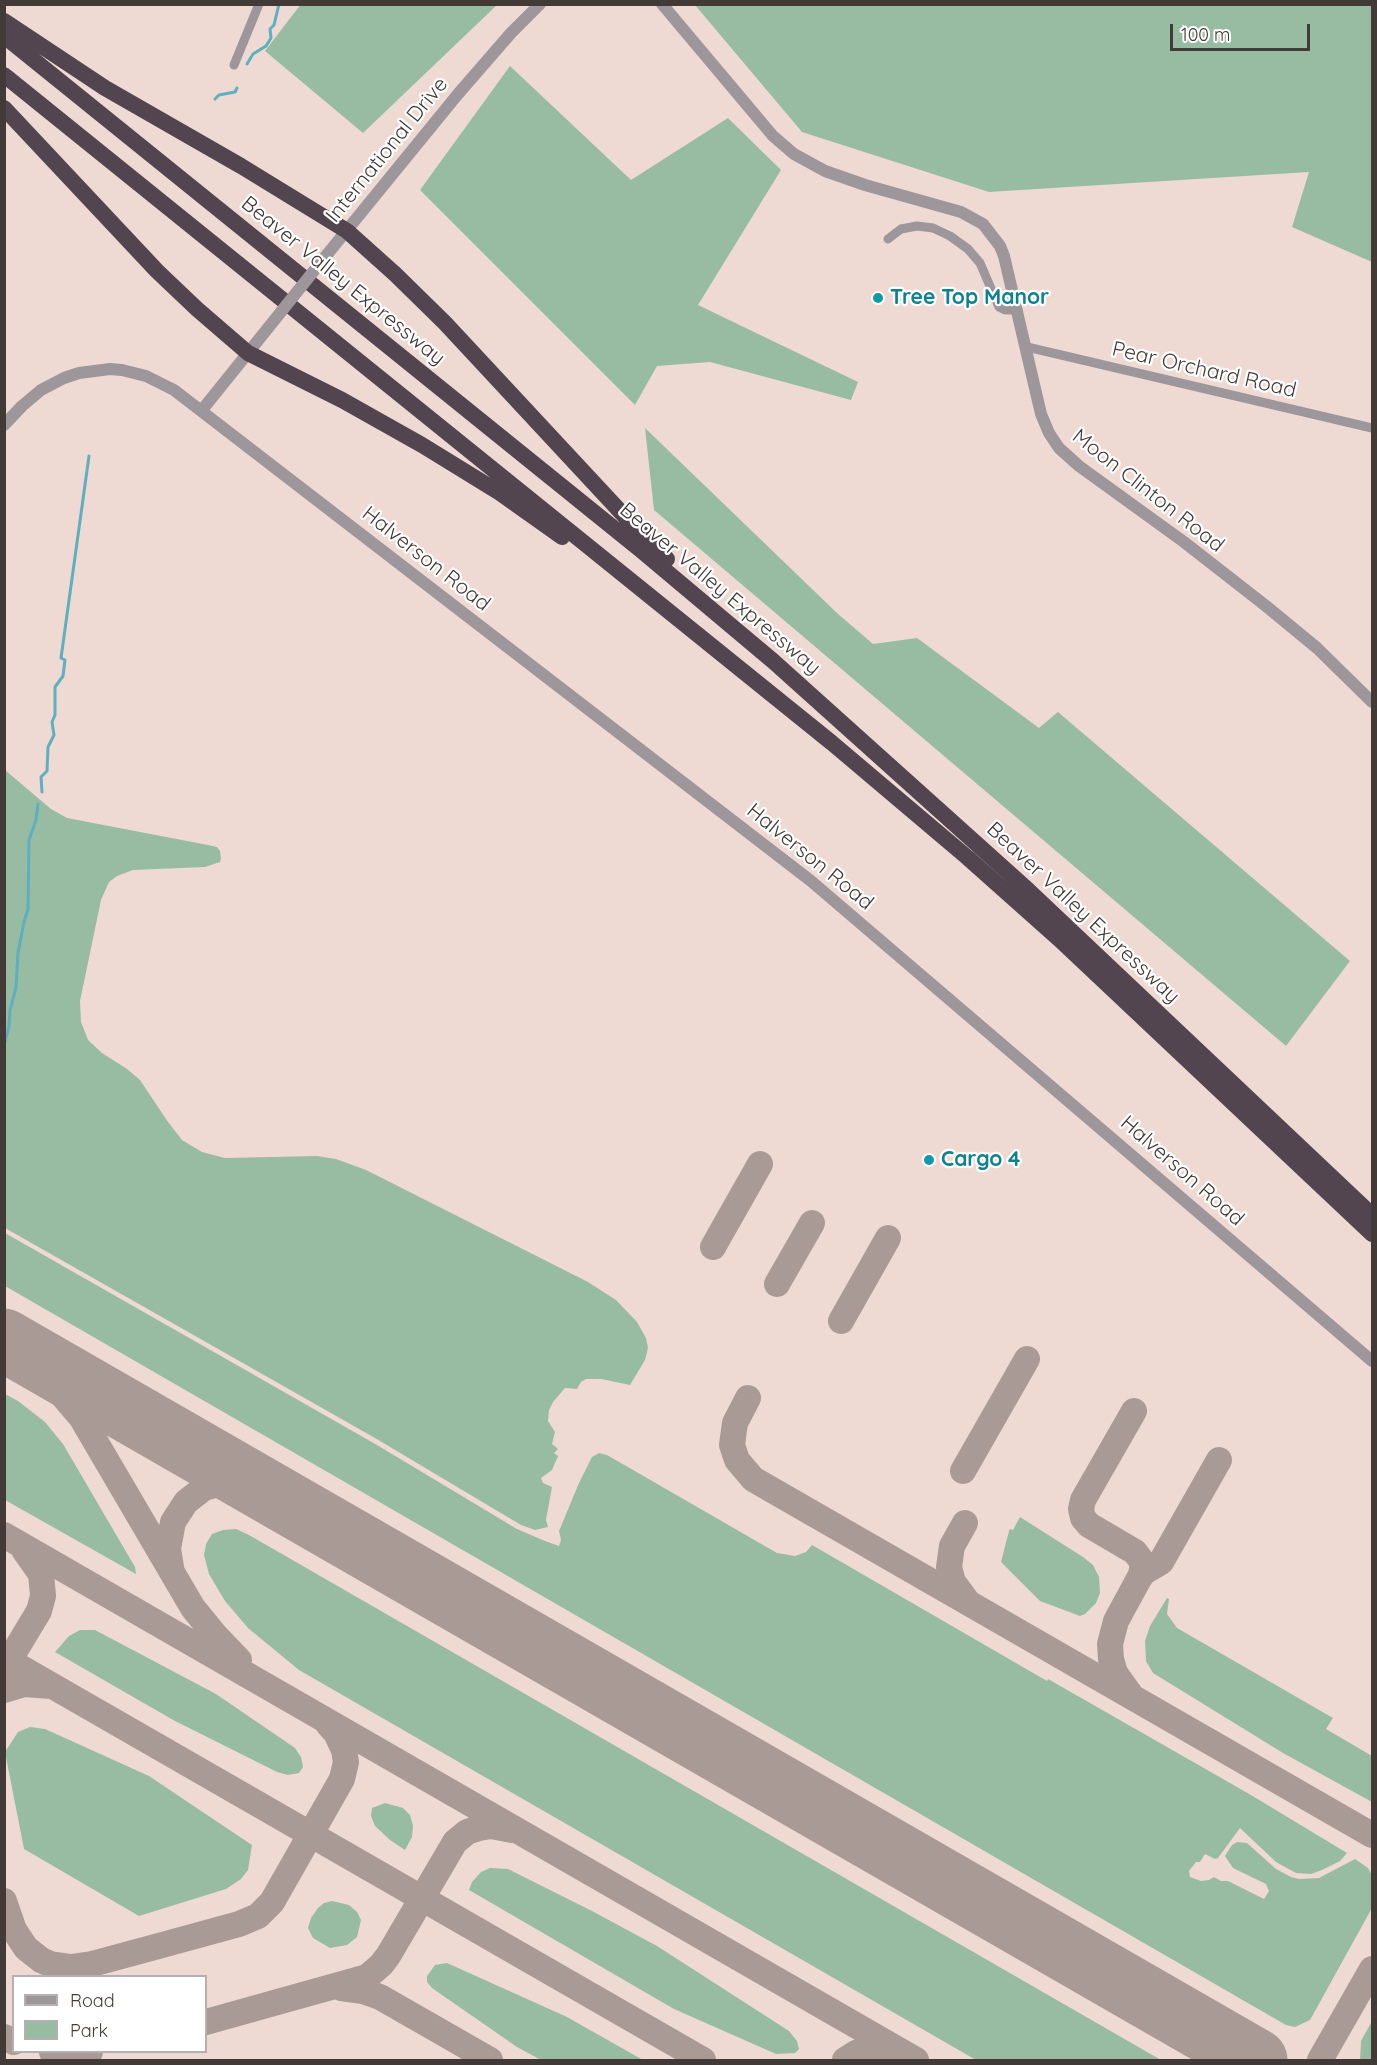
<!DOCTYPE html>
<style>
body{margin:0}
#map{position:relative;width:1377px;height:2065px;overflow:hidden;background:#eedad3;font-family:Quicksand,sans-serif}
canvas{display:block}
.frame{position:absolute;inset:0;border:6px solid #423a37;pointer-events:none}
.legend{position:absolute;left:12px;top:1975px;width:195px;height:78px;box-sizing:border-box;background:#fff;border:2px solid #b3b0af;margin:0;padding:8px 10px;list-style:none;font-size:18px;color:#423a37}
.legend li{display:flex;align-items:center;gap:12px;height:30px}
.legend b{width:30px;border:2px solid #b3b0af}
.scale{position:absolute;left:1170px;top:24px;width:140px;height:27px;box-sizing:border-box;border:3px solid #423a37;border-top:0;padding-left:8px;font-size:18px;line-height:21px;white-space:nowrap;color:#423a37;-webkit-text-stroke:4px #fff;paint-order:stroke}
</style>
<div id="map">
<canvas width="1377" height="2065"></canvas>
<div class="frame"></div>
<ul class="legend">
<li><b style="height:8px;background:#9d969b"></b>Road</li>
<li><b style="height:16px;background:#98bca1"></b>Park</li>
</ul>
<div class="scale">100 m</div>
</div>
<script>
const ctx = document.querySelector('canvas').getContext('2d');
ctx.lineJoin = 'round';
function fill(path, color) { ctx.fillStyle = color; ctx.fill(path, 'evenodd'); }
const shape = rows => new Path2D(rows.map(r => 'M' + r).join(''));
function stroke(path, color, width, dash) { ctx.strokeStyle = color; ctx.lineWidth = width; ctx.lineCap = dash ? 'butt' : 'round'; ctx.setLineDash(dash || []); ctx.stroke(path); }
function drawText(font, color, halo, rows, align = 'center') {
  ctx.font = font + ' Quicksand,sans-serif'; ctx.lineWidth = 4.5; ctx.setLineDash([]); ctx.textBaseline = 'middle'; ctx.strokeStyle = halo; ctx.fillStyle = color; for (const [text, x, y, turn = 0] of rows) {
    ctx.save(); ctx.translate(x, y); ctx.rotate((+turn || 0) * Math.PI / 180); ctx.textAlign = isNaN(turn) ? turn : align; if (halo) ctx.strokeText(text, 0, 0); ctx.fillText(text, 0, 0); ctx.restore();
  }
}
fill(shape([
 [301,4,497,4,497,5,363,133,265,51],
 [695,5,1372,5,1372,262,1292,227,1309,172,989,192,802,132],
 [510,66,631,180,728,118,781,170,698,305,858,382,851,400,710,362,657,366,635,405,420,190],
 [645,428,838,614,873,644,917,638,1039,728,1058,712,1350,961,1286,1046,654,510],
 [5,770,51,809,67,818,208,845,217,847,220,851,221,859,220,862,205,867,133,870,117,876,109,882,101,900,80,1001,81,1022,88,1040,102,1053,127,1069,140,1080,168,1122,182,1140,202,1152,225,1158,317,1156,336,1159,366,1170,588,1282,616,1300,637,1322,646,1338,648,1348,645,1360,630,1385,601,1379,586,1379,581,1382,577,1389,565,1388,553,1402,549,1410,548,1421,555,1432,552,1444,558,1449,554,1453,558,1456,552,1470,541,1478,543,1483,552,1487,546,1520,548,1527,535,1530,521,1525,375,1438,5,1228],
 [5,1233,377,1445,517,1529,545,1541,559,1546,561,1540,559,1531,579,1483,592,1457,599,1453,607,1455,777,1553,795,1556,806,1552,812,1545,1047,1681,1048,1679,1251,1795,1347,1853,1340,1861,1322,1870,1311,1874,1296,1873,1276,1862,1240,1828,1218,1858,1215,1859,1205,1854,1200,1862,1196,1862,1189,1871,1190,1877,1201,1881,1209,1880,1214,1877,1221,1881,1228,1881,1264,1899,1269,1891,1266,1884,1233,1868,1225,1856,1232,1845,1237,1842,1247,1843,1276,1869,1291,1877,1299,1879,1319,1878,1355,1859,1368,1868,1372,1875,1372,1908,1310,2020,1295,2027,1286,2025,5,1286],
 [5,1394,18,1401,45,1422,63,1444,135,1567,136,1574,5,1500],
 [1020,1517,1083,1557,1093,1565,1099,1577,1100,1593,1096,1603,1085,1614,1080,1616,1040,1601,1001,1562,1009,1531,1010,1529,1013,1530],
 [236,1529,249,1535,1161,2060,976,2060,299,1670,248,1628,225,1601,209,1574,204,1555,206,1544,212,1534,223,1530],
 [1167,1598,1169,1599,1167,1614,1177,1628,1333,1718,1326,1729,1372,1756,1372,1802,1283,1753,1153,1673,1146,1661,1145,1641,1150,1626],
 [80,1630,95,1630,216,1694,295,1748,301,1757,303,1767,299,1773,288,1775,277,1772,175,1721,55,1652,69,1636],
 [30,1727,45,1729,149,1776,252,1845,248,1870,241,1879,226,1889,139,1916,24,1849,5,1752,18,1732],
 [385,1803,403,1808,410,1815,413,1826,412,1837,405,1850,390,1840,375,1826,371,1816,372,1808],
 [490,1868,508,1869,592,1911,657,1946,789,2031,797,2041,799,2049,795,2053,776,2054,674,2009,469,1890,472,1882,481,1872],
 [332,1901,349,1905,357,1912,361,1920,357,1937,347,1945,330,1948,313,1938,308,1928,311,1918,318,1908,324,1903],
 [447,1963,567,2017,643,2060,541,2060,517,2047,432,1988,427,1982,427,1976,435,1965],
 [1372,2021,1372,2060,1360,2060,1361,2041]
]), '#98bca1');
stroke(shape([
 [247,64,253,54,266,46,271,38,270,29,274,25,279,4],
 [215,99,219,95,235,92,237,88],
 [42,792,41,777,47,771,48,747,54,735,52,722,55,715,55,687,63,676,65,660,61,658,89,456],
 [4,1046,9,1026,10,1010,16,988,18,953,24,922,28,909,29,840,36,820,38,804]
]), '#5eafc0', 3);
stroke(shape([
 [713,1247,760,1164],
 [777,1284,812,1223],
 [841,1321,888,1238],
 [4,1343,51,1382,81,1417,193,1608,215,1635,239,1660],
 [748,1398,735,1423,732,1445,737,1460,753,1479,1372,1835],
 [963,1471,1027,1359],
 [965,1523,952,1546,949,1567,953,1582,967,1601],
 [4,1535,916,2060],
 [171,1567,168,1549,173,1522,186,1502,204,1488,223,1483,245,1484,292,1505],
 [1138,1580,1144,1572,1161,1562,1219,1460],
 [4,1658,703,2060],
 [4,1669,39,1611,43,1596,41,1574,24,1550],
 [4,1690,24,1684,51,1686],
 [1130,1694,1115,1673,1111,1659,1110,1644,1116,1621,1141,1575,1143,1563,1135,1552,1089,1525,1083,1518,1081,1509,1083,1500,1134,1411],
 [4,1901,14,1930,26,1948,41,1960,50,1964,71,1967,92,1964,166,1944,239,1924,258,1916,272,1902,342,1779,346,1762,344,1750,336,1733,328,1724],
 [341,1988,363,1991,380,1997,490,2060],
 [206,2022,367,1977,381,1965,388,1956,455,1842,467,1832,479,1828,491,1826,512,1830],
 [1212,2035,1246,2060],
 [4,2037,14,2042],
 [52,2052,74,2053,90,2052],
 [845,2060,856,2053,867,2049,881,2048,895,2051],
 [1320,2060,1372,1969]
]), '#aa9a95', 26);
stroke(shape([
 [4,1340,1256,2060]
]), '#aa9a95', 63);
stroke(shape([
 [234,65,259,4],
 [888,239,901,229,917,226,933,228,950,236,968,249,980,263,999,307,1005,310,1018,310],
 [1027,347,1372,428]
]), '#9d969b', 9);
stroke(shape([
 [662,4,773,136,794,154,825,171,865,185,961,212,983,224,1000,246,1004,256,1041,414,1049,433,1059,448,1079,466,1184,542,1266,606,1317,648,1372,702],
 [325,257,458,94,511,33,540,4],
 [202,410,268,328],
 [4,425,22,406,41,390,64,378,79,373,110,369,122,370,146,376,174,390,811,881,1372,1361]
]), '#9d969b', 12);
stroke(shape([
 [4,21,105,88,241,166,347,231,395,274,445,323,631,523,667,559],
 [4,36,642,551,773,661,1028,890,1372,1215],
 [4,75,832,743,968,858,1059,939,1372,1234],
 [4,108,157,271,197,309,248,353,342,400,422,445,500,493,562,537]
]), '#53454f', 16);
stroke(shape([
 [268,328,325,257]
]), '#9d969b', 12);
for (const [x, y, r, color] of [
 [878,298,6,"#0f9aa8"],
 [929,1160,6,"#0f9aa8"]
]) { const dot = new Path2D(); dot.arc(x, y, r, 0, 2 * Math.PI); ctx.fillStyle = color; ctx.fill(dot); stroke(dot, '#fff', 2); }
drawText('21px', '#423a37', '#fff', [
 ["International Drive",387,150,-51],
 ["Beaver Valley Expressway",343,281,39],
 ["Pear Orchard Road",1204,370,13],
 ["Moon Clinton Road",1148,491,38],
 ["Halverson Road",426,559,38],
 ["Beaver Valley Expressway",720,589,40],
 ["Halverson Road",810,857,39],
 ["Beaver Valley Expressway",1083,913,43],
 ["Halverson Road",1182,1171,41]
]);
drawText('bold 21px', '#0d838f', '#fff', [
 ["Tree Top Manor",890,298],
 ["Cargo 4",941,1160]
], 'left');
</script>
